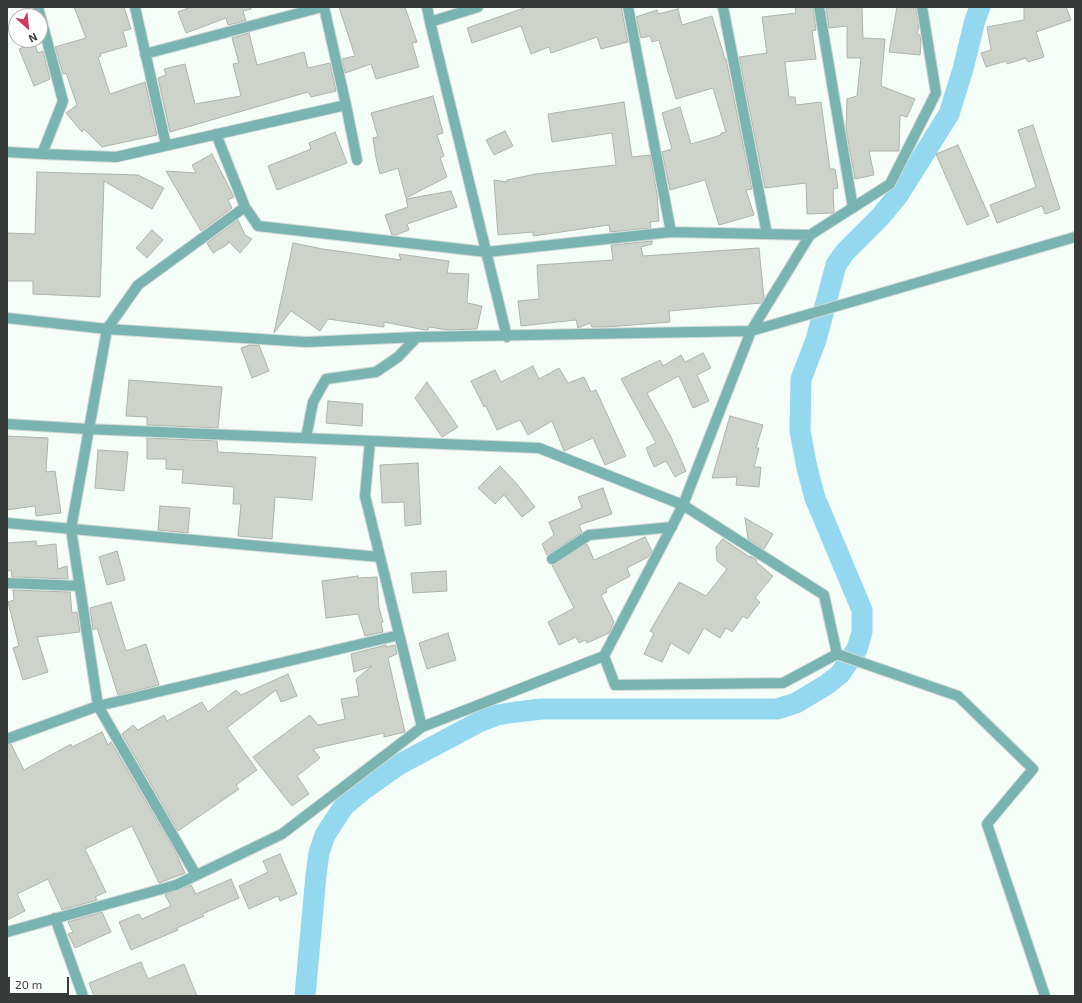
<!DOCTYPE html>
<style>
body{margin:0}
#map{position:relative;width:1082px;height:1003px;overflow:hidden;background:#f4fdf8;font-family:"Exo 2",sans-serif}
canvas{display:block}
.frame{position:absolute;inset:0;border:8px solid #363a38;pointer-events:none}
.north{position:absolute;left:8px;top:8px;width:40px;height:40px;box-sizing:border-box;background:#fff;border:1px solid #afb0af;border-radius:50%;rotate:153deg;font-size:11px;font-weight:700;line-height:16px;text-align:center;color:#363a38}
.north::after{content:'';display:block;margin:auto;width:14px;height:18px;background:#cd3d5b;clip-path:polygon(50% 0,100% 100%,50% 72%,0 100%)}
.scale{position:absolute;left:8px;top:977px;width:61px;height:18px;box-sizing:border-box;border:2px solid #363a38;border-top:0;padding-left:5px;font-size:12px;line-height:14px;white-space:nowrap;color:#363a38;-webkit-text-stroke:3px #fff;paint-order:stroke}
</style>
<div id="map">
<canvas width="1082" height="1003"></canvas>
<div class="frame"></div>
<div class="north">N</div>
<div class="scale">20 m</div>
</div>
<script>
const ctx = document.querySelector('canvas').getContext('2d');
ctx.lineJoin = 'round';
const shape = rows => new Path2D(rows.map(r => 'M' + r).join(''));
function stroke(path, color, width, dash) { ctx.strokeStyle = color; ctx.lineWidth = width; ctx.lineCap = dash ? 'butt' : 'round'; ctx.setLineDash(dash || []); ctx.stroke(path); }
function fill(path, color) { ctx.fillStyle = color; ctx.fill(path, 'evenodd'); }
stroke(shape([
 [305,996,316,875,319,853,325,835,344,806,363,790,400,764,479,722,497,715,516,712,542,709,777,709,796,703,826,685,840,674,857,649,862,632,862,610,815,498,807,468,800,431,801,379,816,340,836,265,845,252,881,216,899,194,949,114,963,69,975,20,980,7]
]), '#93d8ef', 21);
const building = shape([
 [74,7,124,7,131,29,123,31,127,46,100,54,101,56,98,57,110,94,145,82,157,135,102,147,84,129,82,132,66,113,77,105,66,73,63,74,55,47,86,38,74,7],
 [191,7,251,7,251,9,243,11,246,21,228,25,226,18,186,33,178,12,191,7],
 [339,7,405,7,417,42,412,43,419,67,376,79,371,64,345,73,342,59,355,56,339,7],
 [527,7,621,7,628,42,601,49,597,37,551,53,549,47,531,54,521,26,472,43,467,28,527,7],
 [795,7,813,7,816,30,812,31,816,59,785,62,789,97,795,97,796,105,821,102,830,169,835,169,838,188,833,189,834,212,833,213,807,214,806,183,765,188,739,57,767,53,762,17,796,13,795,7],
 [862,7,863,38,885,39,881,86,915,99,907,117,900,115,899,151,869,151,874,175,855,179,846,130,847,99,857,96,861,58,847,58,847,26,829,28,826,8,862,7],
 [897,7,916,8,919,26,917,34,920,35,921,44,920,55,889,52,897,7],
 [1024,7,1066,7,1071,20,1036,32,1044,57,1028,62,1026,58,1007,64,1006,61,986,67,981,53,991,50,987,27,1024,20,1024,7],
 [678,9,682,25,712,16,725,59,726,59,752,189,746,190,754,215,719,225,705,180,670,190,662,152,672,149,662,113,680,107,691,144,721,135,721,133,726,132,713,88,676,99,659,40,652,42,650,36,641,38,636,17,657,10,658,14,678,9],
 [249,33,257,65,304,52,308,68,330,63,336,91,311,97,308,92,170,132,158,78,166,75,164,69,185,64,195,104,241,96,233,64,239,63,232,38,249,33],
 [34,43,38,53,43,51,50,79,34,86,19,49,34,43],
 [433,96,443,133,437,135,444,156,440,158,447,177,406,198,398,168,380,174,376,158,373,138,378,137,371,113,433,96],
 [624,102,632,157,650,155,657,194,659,221,650,222,651,228,610,232,609,225,533,236,533,232,498,235,494,180,507,182,507,180,536,174,616,165,612,133,552,142,548,114,624,102],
 [1033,125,1060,209,1045,214,1042,206,997,223,990,205,1036,187,1018,130,1033,125],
 [505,131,513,146,494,155,486,140,505,131],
 [335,132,347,163,277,190,268,166,311,149,309,143,335,132],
 [958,145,989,216,967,225,936,154,958,145],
 [212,154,234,197,228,200,232,208,201,231,166,171,196,173,192,165,212,154],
 [37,172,138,175,164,188,152,209,104,181,100,297,33,294,33,281,7,281,7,233,35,234,37,172],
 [451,191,457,207,407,224,409,230,396,235,392,235,385,215,408,207,406,199,451,191],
 [238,220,245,235,252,239,240,253,228,241,228,244,213,253,207,243,238,220],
 [152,230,163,240,147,258,136,248,152,230],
 [652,241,652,244,641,247,643,256,759,248,764,298,761,303,669,311,670,322,606,327,592,327,590,323,578,328,576,320,521,326,518,301,539,299,537,265,613,260,611,245,652,241],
 [293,243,323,249,401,260,399,254,449,261,447,273,469,274,467,303,482,306,477,329,448,330,429,327,428,330,425,330,384,322,384,327,328,319,320,331,291,311,274,333,293,243],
 [250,345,259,345,269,371,252,378,241,348,250,345],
 [703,353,711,368,697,375,709,401,693,408,679,376,647,393,671,437,686,471,675,477,666,461,654,467,646,448,656,443,621,379,660,360,663,366,681,355,685,362,703,353],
 [533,366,539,379,559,368,568,383,584,377,591,392,596,390,626,456,605,465,593,438,564,451,552,421,528,435,520,420,497,430,486,406,484,407,471,381,495,370,501,382,533,366],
 [129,380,222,387,218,428,147,425,147,417,126,416,129,380],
 [427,382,458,427,442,437,415,398,427,382],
 [328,401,363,404,362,426,326,423,328,401],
 [730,416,763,425,756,448,759,448,754,467,761,467,759,487,736,485,737,477,712,478,730,416],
 [7,436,48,438,46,472,55,471,61,513,36,516,35,506,7,510,7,436],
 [147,438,217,441,218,452,316,457,312,500,275,497,272,539,238,536,241,504,233,504,234,487,182,483,183,470,166,469,166,459,147,459,147,438],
 [98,450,128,452,124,491,95,488,98,450],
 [418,463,421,524,405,526,404,502,382,503,380,465,418,463],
 [500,466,517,484,535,507,522,517,504,495,495,504,478,488,500,466],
 [603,488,612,514,579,525,582,532,547,555,542,544,554,535,549,522,582,508,578,497,603,488],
 [160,506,190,508,188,533,158,530,160,506],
 [745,518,773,534,764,549,748,539,745,518],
 [645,537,652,551,648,557,627,568,630,576,606,589,607,592,601,595,614,622,609,633,587,643,585,640,579,643,576,637,559,645,548,622,574,608,552,565,587,544,594,560,645,537],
 [723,539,751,558,750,556,757,560,756,562,773,576,755,598,760,602,747,619,743,616,732,632,726,628,720,638,704,628,689,654,671,643,662,662,644,654,654,633,650,631,679,582,706,596,727,569,717,561,716,547,723,539],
 [36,541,37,546,56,544,58,569,67,566,68,579,12,577,11,570,7,571,7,543,36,541],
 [117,551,125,580,107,585,99,557,117,551],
 [446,571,447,591,413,593,411,573,446,571],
 [358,576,358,578,377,577,379,608,383,622,381,623,383,632,365,636,358,614,326,618,322,581,358,576],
 [13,590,70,592,72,613,77,612,80,632,37,637,48,672,23,680,13,648,19,646,8,602,14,600,13,590],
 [111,602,126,651,146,644,159,685,118,695,97,628,93,630,90,608,111,602],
 [448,633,456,660,427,669,419,643,448,633],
 [386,645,386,647,395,645,397,654,388,658,405,732,384,737,384,733,313,749,320,758,297,776,309,794,292,806,253,757,310,715,318,725,345,719,341,699,359,696,356,679,372,666,354,672,351,654,386,645],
 [288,674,297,696,281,702,276,690,227,728,257,770,236,785,239,789,178,831,122,734,133,725,138,730,164,715,167,721,202,702,208,712,236,690,241,695,288,674],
 [102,732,108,745,111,742,175,851,185,873,159,883,132,826,85,849,106,892,95,897,97,900,62,910,48,879,17,894,25,911,7,920,7,745,11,744,24,770,71,744,72,747,102,732],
 [280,854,297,894,280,901,278,896,249,909,239,886,268,872,263,861,280,854],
 [231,879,239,898,202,914,204,916,177,928,178,930,131,950,119,922,139,914,142,919,171,906,165,895,191,885,196,894,231,879],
 [102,912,111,932,75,948,68,934,73,932,68,922,102,912],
 [141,962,148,979,184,964,197,996,94,996,89,983,141,962]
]);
fill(building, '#cdd2ca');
stroke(building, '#afb3ab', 1);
const minor = shape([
 [38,7,63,101,42,154,116,157,346,105,324,7],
 [135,7,166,145],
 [427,7,430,22],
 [478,7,430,22,507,337],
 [723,7,767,234],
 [819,7,853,208],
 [145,54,322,7],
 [346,105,357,160],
 [216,134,245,207],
 [7,152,42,154],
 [671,232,810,235],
 [7,318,107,329,306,342,417,337,751,331,1075,237],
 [7,424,88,429,539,448,683,505,824,595,837,654,783,683,615,685,604,656],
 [306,438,313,402,326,379,376,372,398,357,417,337],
 [370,441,365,496,422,727],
 [7,523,380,557],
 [552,559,589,535,672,527],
 [7,583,80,586],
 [837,654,958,696,1033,769,987,824,1045,996],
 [7,739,98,706,399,635],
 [196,875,98,706,71,529,107,329,138,285,245,207,258,226,487,252,671,232,628,7],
 [55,918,83,996],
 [7,932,176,885,282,834,422,727,604,656,683,505,751,331,810,235,890,184,936,93,922,7]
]);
stroke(minor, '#d2dad5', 12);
stroke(minor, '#7ab4b1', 10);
</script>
